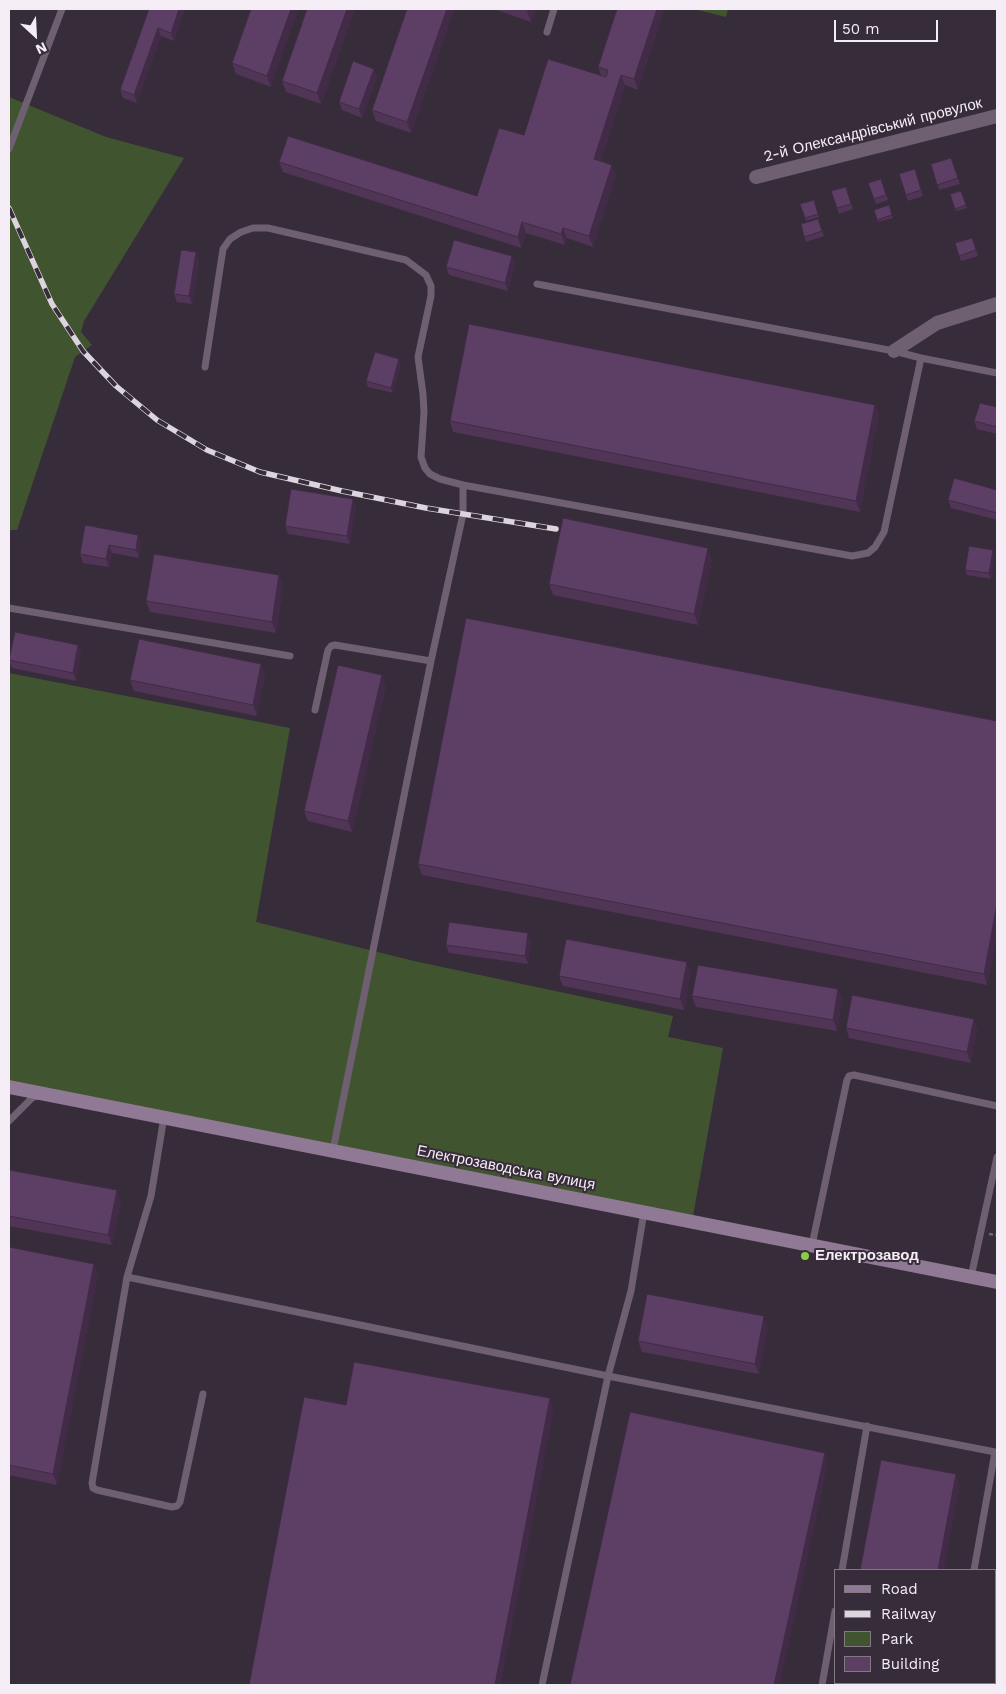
<!DOCTYPE html>
<meta charset="utf-8">
<style>
body{margin:0}
#map{position:relative;width:1006px;height:1694px;overflow:hidden;background:#372c39;font-family:"Work Sans",sans-serif}
canvas{display:block}
.frame{position:absolute;inset:0;border:10px solid #f5edf6;pointer-events:none}
.legend{position:absolute;left:834px;top:1569px;width:162px;height:115px;box-sizing:border-box;background:#372c39;border:1px solid #837985;margin:0;padding:6px 9px;list-style:none;font-size:15px;color:#f5edf6}
.legend li{display:flex;align-items:center;gap:10px;height:25px}
.legend b{width:25px;border:1px solid #837985}
.north{position:absolute;left:10px;top:10px;width:50px;height:50px;-webkit-text-stroke:4px #372c39;paint-order:stroke;rotate:155deg;font-size:14px;font-weight:700;line-height:20px;text-align:center;color:#f5edf6}
.north::after{content:'';display:block;margin:auto;width:18px;height:22px;background:#f5edf6;clip-path:polygon(50% 0,100% 100%,50% 72%,0 100%)}
.scale{position:absolute;left:834px;top:20px;width:104px;height:22px;box-sizing:border-box;border:2px solid #f5edf6;border-top:0;padding-left:6px;font-size:15px;line-height:18px;white-space:nowrap;color:#f5edf6;-webkit-text-stroke:4px #372c39;paint-order:stroke}
</style>
<div id="map">
<canvas width="1006" height="1694"></canvas>
<div class="frame"></div>
<ul class="legend">
<li><b style="height:6px;background:#907995"></b>Road</li>
<li><b style="height:6px;background:#ddd5de"></b>Railway</li>
<li><b style="height:14px;background:#415430"></b>Park</li>
<li><b style="height:14px;background:#5d3e65"></b>Building</li>
</ul>
<div class="north">N</div>
<div class="scale">50 m</div>
</div>
<script>
const ctx = document.querySelector('canvas').getContext('2d');
ctx.lineJoin = 'round';
function fill(path, color) { ctx.fillStyle = color; ctx.fill(path, 'evenodd'); }
const shape = rows => new Path2D(rows.map(r => 'M' + r).join(''));
function stroke(path, color, width, dash) { ctx.strokeStyle = color; ctx.lineWidth = width; ctx.lineCap = dash ? 'butt' : 'round'; ctx.setLineDash(dash || []); ctx.stroke(path); }
function drawText(font, color, halo, rows, align = 'center') {
  ctx.font = font + ' "Work Sans",sans-serif'; ctx.lineWidth = 4; ctx.setLineDash([]); ctx.textBaseline = 'middle'; ctx.strokeStyle = halo; ctx.fillStyle = color; for (const [text, x, y, turn = 0] of rows) {
    ctx.save(); ctx.translate(x, y); ctx.rotate((+turn || 0) * Math.PI / 180); ctx.textAlign = isNaN(turn) ? turn : align; if (halo) ctx.strokeText(text, 0, 0); ctx.fillText(text, 0, 0); ctx.restore();
  }
}
fill(shape([
 [694,9,728,9,726,17],
 [9,97,106,137,184,158,84,321,81,332,92,345,75,357,17,530,9,530],
 [9,673,290,728,256,922,414,961,673,1016,668,1037,723,1048,692,1222,9,1087]
]), '#415430');
stroke(shape([
 [989,1234,997,1235]
]), '#726874', 2.5, [4, 2.5]);
stroke(shape([
 [547,32,554,9],
 [9,149,62,9],
 [537,284,894,351,921,358,997,373],
 [205,367,223,249,230,239,241,232,253,228,268,228,406,260,426,275,431,286,431,296,418,357,423,394,424,412,421,457,425,468,430,474,440,479,463,485],
 [9,608,290,656],
 [315,710,328,650,331,646,335,645,431,661],
 [164,1117,151,1196,127,1277,92,1483,93,1488,97,1490,172,1507,177,1506,180,1502,203,1394],
 [9,1121,32,1098,40,1095],
 [333,1150,431,661,463,514,463,485,852,556,868,553,875,547,884,532,921,358],
 [812,1245,847,1080,849,1076,854,1075,997,1106],
 [127,1277,608,1376,995,1452,974,1570],
 [971,1277,997,1157],
 [842,1570,867,1426],
 [995,1648,997,1648],
 [542,1685,608,1376,631,1291,644,1212],
 [822,1685,835,1611]
]), '#6e5f71', 7);
stroke(shape([
 [756,177,997,116],
 [894,351,937,323,997,304]
]), '#6e5f71', 14);
stroke(shape([
 [9,1087,997,1282]
]), '#907995', 14);
const rail = shape([
 [9,208,52,304,83,351,116,386,157,420,207,450,260,472,342,491,426,508,556,529]
]);
stroke(rail, '#ddd5de', 5.5);
stroke(rail, '#372c39', 4, [11]);
fill(shape([
 [149,9,185,9,174,41,161,36,137,103,123,98,120,90],
 [251,9,298,9,271,87,236,74,232,63],
 [307,9,355,9,321,104,286,92,282,81],
 [407,9,452,9,453,13,411,133,376,121,372,110],
 [494,9,536,9,531,22],
 [617,9,664,9,638,90,625,85,601,161,616,175,593,247,567,238,565,245,526,233,521,248,283,172,279,162,477,196,524,135,601,75,598,67],
 [374,69,377,77,362,118,342,110,339,102],
 [951,158,960,184,939,190,931,164],
 [915,169,923,196,908,201,899,174],
 [881,179,888,200,876,204,868,183],
 [846,187,853,209,839,214,831,191],
 [961,191,967,208,956,211,950,194],
 [814,200,819,217,806,221,800,204],
 [889,205,893,218,878,222,874,210],
 [818,219,824,236,806,242,801,224],
 [972,238,978,256,961,261,955,243],
 [196,252,199,261,192,304,177,302,174,294],
 [512,256,515,264,508,291,449,275,446,267],
 [401,364,393,393,368,387,366,381],
 [875,405,879,415,860,512,453,432,450,421],
 [997,407,997,434,977,429,974,421],
 [997,490,997,520,951,508,948,500],
 [353,499,356,507,350,544,288,534,285,526],
 [138,535,141,543,139,558,112,553,109,567,83,563,80,554],
 [995,556,991,579,967,575,965,570],
 [712,559,698,625,553,595,549,584],
 [279,575,283,585,276,633,150,612,146,601],
 [78,645,81,653,76,681,12,668,9,660],
 [261,664,265,675,257,716,134,691,130,680],
 [382,675,386,686,352,832,308,821,304,811],
 [997,721,997,935,987,985,422,875,418,864],
 [531,941,528,964,449,953,446,945],
 [691,973,684,1010,563,986,559,976],
 [838,989,842,1000,837,1031,696,1007,692,996],
 [974,1019,977,1030,971,1063,849,1038,846,1028],
 [9,1170,117,1190,121,1201,112,1245,9,1226],
 [9,1247,94,1264,98,1274,57,1485,9,1475],
 [768,1327,759,1374,642,1352,638,1341]
]), '#503557');
fill(shape([
 [179,9,185,9,174,41,171,33],
 [291,9,298,9,271,87,267,76],
 [347,9,355,9,321,104,317,93],
 [447,9,452,9,453,13,411,133,407,122],
 [528,9,536,9,531,22,527,11],
 [657,9,664,9,638,90,634,79],
 [158,28,161,36,137,103,134,95],
 [374,69,377,77,362,118,359,109],
 [621,75,625,85,598,170,594,159],
 [612,165,616,175,593,247,589,236],
 [522,222,526,233,521,248,518,237],
 [563,228,567,238,565,245,561,234],
 [196,252,199,261,192,304,189,296],
 [512,256,515,264,508,291,505,283],
 [399,359,401,364,393,393,391,388],
 [875,405,879,415,860,512,856,501],
 [353,499,356,507,350,544,347,536],
 [138,535,141,543,139,558,136,550],
 [109,545,112,553,109,567,106,559],
 [708,548,712,559,698,625,694,614],
 [993,550,995,556,991,579,989,573],
 [279,575,283,585,276,633,272,622],
 [78,645,81,653,76,681,73,673],
 [261,664,265,675,257,716,253,705],
 [382,675,386,686,352,832,348,821],
 [997,904,997,935,987,985,984,974],
 [528,933,531,941,528,964,525,956],
 [687,962,691,973,684,1010,680,999],
 [838,989,842,1000,837,1031,833,1020],
 [974,1019,977,1030,971,1063,967,1052],
 [117,1190,121,1201,112,1245,108,1235],
 [94,1264,98,1274,57,1485,53,1474],
 [764,1316,768,1327,759,1374,755,1364],
 [550,1398,554,1409,501,1685,495,1685],
 [825,1453,828,1464,780,1685,774,1685],
 [956,1474,960,1485,944,1570,938,1570]
]), '#412b47');
const building = shape([
 [149,9,179,9,171,33,158,28,134,95,120,90,149,9],
 [251,9,291,9,267,76,232,63,251,9],
 [307,9,347,9,317,93,282,81,307,9],
 [407,9,447,9,407,122,372,110,407,9],
 [617,9,657,9,634,79,621,75,594,159,612,165,589,236,563,228,561,234,522,222,518,237,279,162,288,136,477,196,499,128,524,135,548,59,606,77,608,70,598,67,617,9],
 [353,61,374,69,359,109,339,102,353,61],
 [951,158,958,178,937,185,931,164,951,158],
 [915,169,921,190,906,195,899,174,915,169],
 [881,179,886,195,874,199,868,183,881,179],
 [846,187,851,204,837,208,831,191,846,187],
 [961,191,966,205,955,209,950,194,961,191],
 [814,200,818,214,805,218,800,204,814,200],
 [889,205,892,215,877,220,874,210,889,205],
 [818,219,822,231,804,237,801,224,818,219],
 [972,238,976,250,959,256,955,243,972,238],
 [454,240,512,256,505,283,446,267,454,240],
 [181,250,196,252,189,296,174,294,181,250],
 [469,324,875,405,856,501,450,421,469,324],
 [375,352,399,359,391,388,366,381,375,352],
 [980,403,997,407,997,427,974,421,980,403],
 [954,478,997,490,997,513,948,500,954,478],
 [291,489,353,499,347,536,285,526,291,489],
 [563,518,708,548,694,614,549,584,563,518],
 [85,525,138,535,136,550,109,545,106,559,80,554,85,525],
 [969,546,993,550,989,573,965,570,969,546],
 [154,554,279,575,272,622,146,601,154,554],
 [466,618,997,721,997,904,984,974,418,864,466,618],
 [15,632,78,645,73,673,9,660,15,632],
 [139,639,261,664,253,705,130,680,139,639],
 [338,665,382,675,348,821,304,811,338,665],
 [449,922,528,933,525,956,446,945,449,922],
 [566,939,687,962,680,999,559,976,566,939],
 [698,965,838,989,833,1020,692,996,698,965],
 [852,995,974,1019,967,1052,846,1028,852,995],
 [9,1170,117,1190,108,1235,9,1216,9,1170],
 [9,1247,94,1264,53,1474,9,1465,9,1247],
 [647,1294,764,1316,755,1364,638,1341,647,1294],
 [354,1362,550,1398,495,1685,249,1685,304,1397,346,1405,354,1362],
 [630,1412,825,1453,774,1685,570,1685,630,1412],
 [881,1460,956,1474,938,1570,860,1570,881,1460],
 [995,1670,997,1671,997,1685,842,1685,843,1683,995,1683,995,1670]
]);
fill(building, '#5d3e65');
stroke(building, '#412b47', 1);
for (const [x, y, r, color] of [
 [805,1256,5,"#8bce46"]
]) { const dot = new Path2D(); dot.arc(x, y, r, 0, 2 * Math.PI); ctx.fillStyle = color; ctx.fill(dot); stroke(dot, '#372c39', 2); }
drawText('15px', '#f5edf6', '#372c39', [
 ["2-й Олександрівський провулок",873,130,-14],
 ["Електрозаводська вулиця",506,1168,11]
]);
drawText('bold 15px', '#f5edf6', '#372c39', [
 ["Електрозавод",815,1256]
], 'left');
</script>
